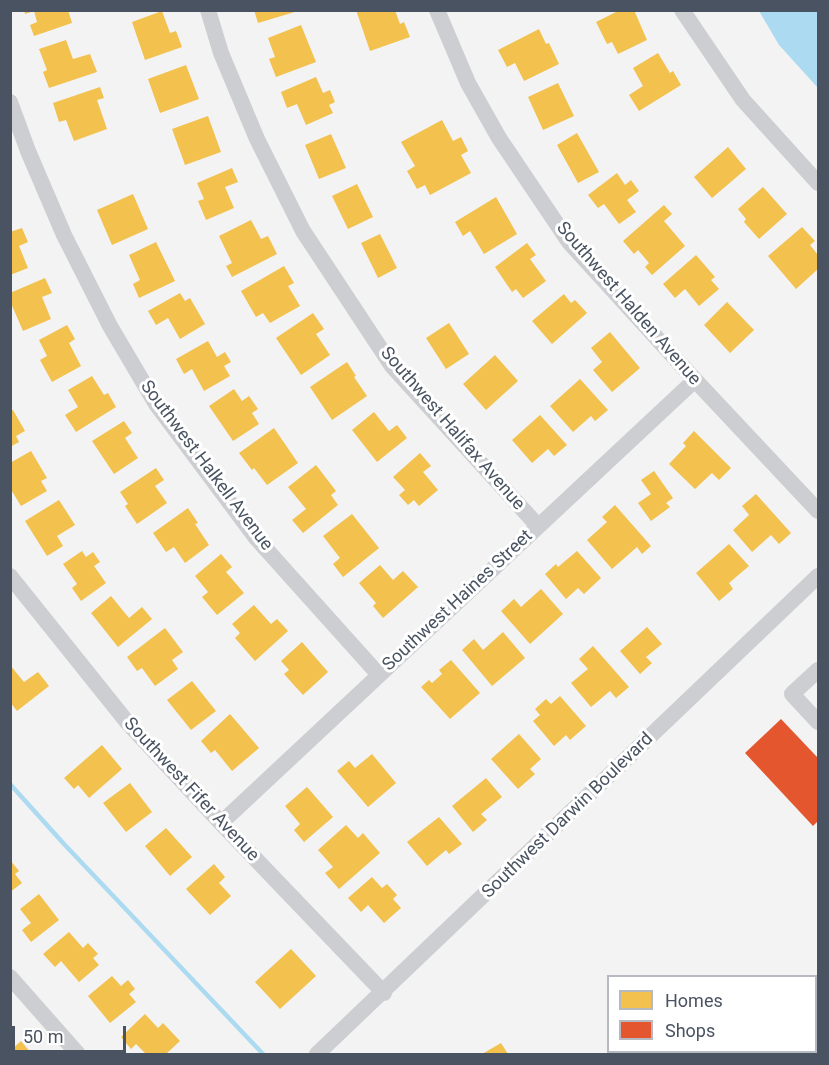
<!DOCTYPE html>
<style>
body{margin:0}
#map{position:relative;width:829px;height:1065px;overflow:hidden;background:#f3f3f3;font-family:Roboto,sans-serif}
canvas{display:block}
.frame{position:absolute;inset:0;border:12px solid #495361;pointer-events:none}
.legend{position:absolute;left:607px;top:975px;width:210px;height:78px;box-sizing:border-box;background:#fff;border:2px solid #b6bac0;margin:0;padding:8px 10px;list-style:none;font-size:18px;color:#495361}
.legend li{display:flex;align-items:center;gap:12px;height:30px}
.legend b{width:30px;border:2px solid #b6bac0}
.scale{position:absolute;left:12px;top:1026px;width:114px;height:27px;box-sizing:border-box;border:3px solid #495361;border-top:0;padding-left:8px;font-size:18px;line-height:21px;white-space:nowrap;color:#495361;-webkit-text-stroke:4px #fff;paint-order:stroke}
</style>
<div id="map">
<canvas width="829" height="1065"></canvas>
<div class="frame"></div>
<ul class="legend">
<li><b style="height:16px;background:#f2c14e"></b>Homes</li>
<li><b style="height:16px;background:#e4572e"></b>Shops</li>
</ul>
<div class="scale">50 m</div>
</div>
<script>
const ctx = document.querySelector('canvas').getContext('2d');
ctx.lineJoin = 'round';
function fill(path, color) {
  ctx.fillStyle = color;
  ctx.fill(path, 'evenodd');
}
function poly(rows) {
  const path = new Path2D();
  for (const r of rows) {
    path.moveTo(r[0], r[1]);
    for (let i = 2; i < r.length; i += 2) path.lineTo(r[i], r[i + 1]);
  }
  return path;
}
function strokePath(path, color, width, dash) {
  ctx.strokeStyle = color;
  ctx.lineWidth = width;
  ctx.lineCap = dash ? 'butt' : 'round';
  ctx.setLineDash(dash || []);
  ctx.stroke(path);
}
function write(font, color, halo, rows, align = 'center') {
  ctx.font = font + ' Roboto,sans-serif';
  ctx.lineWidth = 6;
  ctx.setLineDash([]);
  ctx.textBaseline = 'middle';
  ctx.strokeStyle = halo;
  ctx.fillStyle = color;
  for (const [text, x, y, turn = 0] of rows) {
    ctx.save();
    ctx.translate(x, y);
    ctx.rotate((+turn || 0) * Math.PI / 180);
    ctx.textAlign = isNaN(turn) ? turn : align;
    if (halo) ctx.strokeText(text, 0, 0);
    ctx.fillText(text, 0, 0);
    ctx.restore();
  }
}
fill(poly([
 [759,11,818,11,818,88,779,45]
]), '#acdaf0');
fill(poly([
 [24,10,68,10,72,23,34,36,30,25,37,22,34,11,25,14],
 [254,10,298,10,298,11,258,23],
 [356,10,395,10,400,24,404,22,410,37,370,51],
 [620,10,634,10,647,40,618,54,612,42,607,44,596,22],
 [162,11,170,33,176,31,182,47,145,60,132,22],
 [301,25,316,62,276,77,269,59,275,57,268,38],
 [539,29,546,44,549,43,559,64,524,81,515,63,507,67,498,50],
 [66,40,73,59,90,54,97,72,49,88,43,72,47,70,39,49],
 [658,53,670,73,673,71,681,85,639,111,629,95,643,86,633,68],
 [186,65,199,99,160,113,148,79],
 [316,77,323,93,330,90,335,102,329,105,333,113,306,125,297,104,287,108,281,92],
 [558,83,574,116,543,130,528,97],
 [100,87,104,98,97,100,107,129,74,141,66,120,59,122,53,103],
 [208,116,221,152,185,165,172,129],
 [442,120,453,141,461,137,468,151,461,155,471,173,430,195,425,185,417,189,407,171,415,166,401,142],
 [577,133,599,172,578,183,557,145],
 [331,134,346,168,319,179,305,145],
 [728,147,746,169,712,198,694,177],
 [232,168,238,182,225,187,234,208,206,220,198,201,204,199,197,183],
 [617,173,625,185,631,180,639,191,627,200,636,212,619,224,604,204,598,208,588,195],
 [357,184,373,217,348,229,332,196],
 [763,187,787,214,759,239,744,222,746,219,738,209],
 [133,194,148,229,112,245,97,210],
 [496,197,517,234,484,254,470,231,463,236,455,222],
 [664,205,672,214,664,221,685,246,652,275,645,267,649,263,638,250,634,254,623,241],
 [251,220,261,239,268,236,277,254,232,277,226,266,232,263,219,236],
 [802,227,815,241,810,245,818,255,818,269,796,289,768,256],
 [22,228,28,242,19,246,28,268,10,275,10,232],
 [380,234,397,268,378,278,361,243],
 [156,242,175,281,139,298,133,284,140,280,129,255],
 [527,243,536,255,530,259,546,281,523,298,516,289,512,292,495,267],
 [696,255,715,277,711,280,719,289,699,306,685,289,675,298,663,284],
 [284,266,294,283,288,286,300,306,270,323,263,313,256,317,241,291],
 [45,278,52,293,42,297,51,319,23,331,10,301,10,293],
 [180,293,185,301,190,298,205,324,180,339,168,318,156,325,148,311],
 [564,294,571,303,575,300,587,313,552,344,532,321],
 [727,302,754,330,730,353,704,325],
 [313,313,324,329,316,334,330,355,301,375,276,338],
 [449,323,469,354,446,369,426,338],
 [67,325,75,339,69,343,81,366,52,382,40,360,47,356,39,340],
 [610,332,640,368,612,392,593,370,602,362,591,348],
 [208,341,217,357,225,352,231,362,224,366,230,376,204,391,192,369,184,374,176,359],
 [495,355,518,381,486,410,463,384],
 [347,362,356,376,354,377,367,396,332,420,310,387],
 [92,376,104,395,108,393,116,407,76,432,65,415,78,407,68,390],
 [580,379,608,410,595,421,591,416,573,432,550,406],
 [234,389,242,401,249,396,258,409,252,413,259,424,233,441,209,406],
 [13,410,25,431,16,436,19,442,10,447,10,411],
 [374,412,389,431,397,425,407,438,377,462,352,430],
 [540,415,567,445,554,456,548,449,532,463,512,440],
 [124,421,132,433,125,438,138,458,114,474,92,441],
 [274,428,298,463,267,485,254,468,252,470,239,453],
 [694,431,731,468,719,480,712,473,695,489,669,464,686,446,683,443],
 [31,451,47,478,41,481,47,491,21,506,10,488,10,463],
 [420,453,431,466,423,472,438,490,419,506,414,500,408,505,399,495,405,490,393,477],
 [316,465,336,491,331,495,338,505,303,533,292,520,306,509,288,487],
 [156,468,164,480,155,486,167,503,137,524,125,506,128,504,120,492],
 [654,471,673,498,666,503,670,507,651,521,638,503,651,494,641,480],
 [756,494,791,533,779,544,771,535,752,552,733,530,749,515,742,506],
 [59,500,75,525,57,536,63,546,47,556,25,521],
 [615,505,651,546,642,554,637,547,612,569,587,540,607,522,602,517],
 [188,508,198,523,195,524,209,545,185,563,174,547,166,552,153,533],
 [352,514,379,548,343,577,333,564,340,558,323,536],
 [729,544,749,566,729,583,733,589,719,601,696,573],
 [82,551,86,557,93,552,100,562,94,566,106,583,81,601,72,588,77,584,63,564],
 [577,551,601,578,584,594,578,588,566,599,545,574,556,564,558,567],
 [221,554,232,567,226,572,244,593,217,615,202,597,208,592,195,576],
 [380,565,393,580,403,571,418,587,383,618,373,606,376,603,359,583],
 [541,589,563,614,530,644,501,611,514,599,521,607],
 [111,596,129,618,142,607,152,619,118,647,91,613],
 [254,605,271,624,277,619,288,631,255,661,235,638,240,633,232,624],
 [647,627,662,644,646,657,652,663,640,674,620,651],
 [165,628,183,652,172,660,178,669,155,686,142,668,137,671,127,657],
 [503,632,525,658,492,686,462,650,474,639,483,650],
 [302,642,328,672,303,695,284,674,289,670,281,661],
 [593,646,629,687,616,698,610,691,591,707,571,683,588,669,579,659],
 [451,660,480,693,450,719,421,687,429,680,432,683,442,674,439,670],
 [10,665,24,682,38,672,49,686,17,711,10,702],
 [192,681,216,711,191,730,167,700],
 [560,696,586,726,570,740,566,735,554,746,533,721,540,715,535,709,546,699,551,704],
 [230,714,259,748,232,771,215,750,211,753,201,741],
 [519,734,541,759,530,769,535,774,518,789,491,759],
 [102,745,122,769,89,798,78,785,74,789,64,778],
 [372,754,396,783,368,807,337,771,349,761,355,768],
 [486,778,502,797,481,814,487,820,473,832,452,806],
 [130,783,152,812,126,832,103,803],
 [307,787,333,817,304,842,294,830,300,824,285,806],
 [439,817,462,844,449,854,446,850,427,866,407,842],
 [346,825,358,838,363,833,380,853,339,889,325,873,333,867,318,850],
 [166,828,192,857,170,876,145,846],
 [10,860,19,871,15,874,22,883,10,892],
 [214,864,225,877,219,883,231,896,210,915,186,889],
 [372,877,382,888,387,884,397,895,393,899,401,908,384,923,368,905,361,912,348,898],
 [39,894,59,920,31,942,22,930,31,923,20,909],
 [69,932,83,948,88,943,98,954,93,958,99,965,79,982,61,961,55,967,43,954],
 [291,949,316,976,280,1009,255,982],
 [112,976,121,986,128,980,135,989,129,994,136,1002,110,1023,88,996],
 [145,1014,158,1028,163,1023,180,1041,166,1054,146,1054,136,1044,131,1049,121,1037],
 [21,1041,31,1053,29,1054,10,1054,10,1051],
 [501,1043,508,1054,482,1054]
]), '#f2c14e');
fill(poly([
 [781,719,818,758,818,821,813,826,745,753]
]), '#e4572e');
strokePath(poly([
 [10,784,64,844,263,1054]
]), '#acdaf0', 4.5);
strokePath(poly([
 [208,10,221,53,257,139,303,231,392,366,538,526],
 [437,10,468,83,499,138,569,242,695,380,818,511],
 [682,10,743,100,818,183],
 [10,102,28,151,64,235,110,326,156,404,256,538,379,675],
 [10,576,127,722,221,823,384,993],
 [818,670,792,694,818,722],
 [221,823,695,380],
 [10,977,78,1054],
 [317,1054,818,576]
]), '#cdced2', 16);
write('18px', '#495361', '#fff', [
 ["Southwest Halden Avenue",628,304,49],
 ["Southwest Halifax Avenue",452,429,49],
 ["Southwest Halkell Avenue",206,466,53],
 ["Southwest Haines Street",458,601,-43],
 ["Southwest Fifer Avenue",191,790,47],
 ["Southwest Darwin Boulevard",568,816,-44]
]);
</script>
